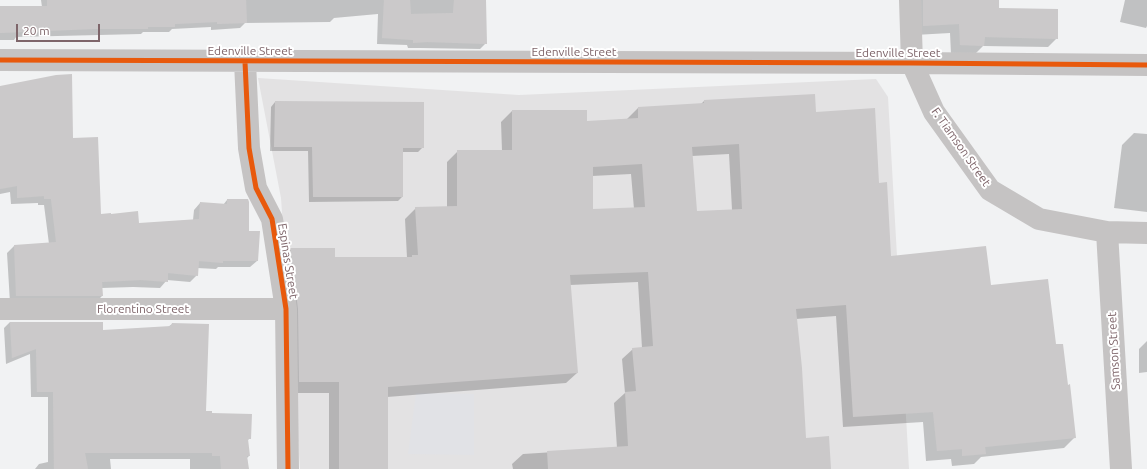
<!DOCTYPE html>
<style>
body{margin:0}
#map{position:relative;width:1147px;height:469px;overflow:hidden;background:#f1f2f3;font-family:Ubuntu,sans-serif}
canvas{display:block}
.scale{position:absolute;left:16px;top:24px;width:84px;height:18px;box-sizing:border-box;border:2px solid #7e656a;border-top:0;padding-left:5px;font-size:12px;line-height:14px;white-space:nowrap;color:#7e656a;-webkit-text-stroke:3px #fff;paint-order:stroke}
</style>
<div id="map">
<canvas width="1147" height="469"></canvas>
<div class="scale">20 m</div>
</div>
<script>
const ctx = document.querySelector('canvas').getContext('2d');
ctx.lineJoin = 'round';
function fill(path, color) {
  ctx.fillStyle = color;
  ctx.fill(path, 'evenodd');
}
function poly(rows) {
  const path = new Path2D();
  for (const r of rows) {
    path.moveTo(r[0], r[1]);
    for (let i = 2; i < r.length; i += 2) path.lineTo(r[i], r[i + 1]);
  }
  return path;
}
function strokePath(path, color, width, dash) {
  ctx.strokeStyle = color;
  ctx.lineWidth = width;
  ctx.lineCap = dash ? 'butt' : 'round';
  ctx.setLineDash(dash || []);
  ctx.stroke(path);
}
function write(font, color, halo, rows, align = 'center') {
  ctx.font = font + ' Ubuntu,sans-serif';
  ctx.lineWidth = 4;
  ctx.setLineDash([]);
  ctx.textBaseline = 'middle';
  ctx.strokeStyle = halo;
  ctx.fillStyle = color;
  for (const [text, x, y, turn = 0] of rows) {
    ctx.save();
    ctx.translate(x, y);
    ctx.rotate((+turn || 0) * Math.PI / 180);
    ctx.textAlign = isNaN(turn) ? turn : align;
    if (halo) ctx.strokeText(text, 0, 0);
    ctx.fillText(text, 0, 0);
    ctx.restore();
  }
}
fill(poly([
 [258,78,519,95,876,79,888,97,909,469,300,469,281,198]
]), '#e3e2e3');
fill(poly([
 [416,393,474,394,474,455,408,454]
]), '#e1e2e6');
fill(poly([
 [41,0,485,0,486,43,480,49,420,48,408,48,407,45,377,44,378,14,334,18,330,22,245,23,240,28,211,30,211,27,172,29,169,32,143,32,141,34,16,37,14,40,0,40,0,7,42,7],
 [910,0,998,0,998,9,1057,38,1048,47,983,46,974,55,951,54,950,33,915,35],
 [1125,0,1147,0,1147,26,1146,28,1120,22],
 [0,87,72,140,100,215,111,215,138,224,193,220,194,210,200,203,223,205,227,200,248,232,257,261,250,267,218,267,216,269,197,268,197,275,190,282,167,280,160,288,133,287,102,288,102,296,95,303,10,303,7,253,14,246,49,244,44,205,38,205,38,203,11,204,10,192,0,194],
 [704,101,815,113,879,184,890,257,990,286,1055,346,1075,437,1064,448,981,457,974,464,952,466,951,459,926,461,923,422,843,427,836,316,796,319,805,439,830,469,513,469,512,464,523,454,617,448,614,403,625,393,622,359,633,349,642,348,638,282,570,285,577,373,566,383,387,397,387,469,329,469,329,393,289,393,279,259,290,249,334,258,407,258,405,219,416,208,447,207,447,162,458,151,502,151,501,122,512,111,586,123,627,119,638,108,701,104],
 [729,154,732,210,696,212,692,156],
 [631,174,634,209,592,210,592,176],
 [275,102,423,147,418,152,402,152,402,197,398,201,309,202,308,151,270,151,271,107],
 [1134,133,1147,134,1147,212,1114,208,1122,145],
 [10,322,102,322,102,331,168,327,172,324,205,412,211,414,250,438,247,441,249,456,247,458,248,469,190,469,190,459,110,459,111,469,35,469,39,464,48,462,48,397,31,397,30,354,6,364,4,328],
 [1147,341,1147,372,1139,373,1139,349]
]), '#0003');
fill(poly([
 [47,0,246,0,247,23,217,24,217,22,175,24,175,27,148,27,148,29,93,29,0,33,0,6,47,6],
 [384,0,410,0,411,14,453,13,454,0,486,0,487,44,427,42,413,43,413,40,382,38],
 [923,0,999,0,999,8,1058,9,1058,39,985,37,984,46,960,45,959,24,923,26],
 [72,74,73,138,98,137,101,214,111,213,111,214,138,211,139,223,199,219,200,202,227,204,227,199,248,199,249,202,249,231,260,231,258,261,223,261,223,263,199,261,198,276,168,273,168,282,141,280,102,282,103,296,16,296,14,245,56,242,51,199,44,199,44,196,17,198,17,186,0,189,0,86,56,75],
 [815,94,816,112,875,108,879,183,887,182,891,256,986,246,991,285,1048,279,1056,344,1063,344,1068,385,1070,384,1076,438,985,447,986,454,962,456,962,449,937,451,933,412,853,417,846,305,796,309,802,368,806,438,829,436,831,469,548,469,547,451,628,446,625,392,636,391,632,348,653,346,648,272,570,275,578,373,388,387,388,469,339,469,339,382,299,382,298,309,290,248,335,248,335,257,412,257,412,255,418,255,415,207,457,206,457,150,512,150,512,110,587,110,587,121,638,118,638,107,704,103,704,100],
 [739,144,742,209,697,211,692,147],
 [642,164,645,207,593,209,593,167],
 [275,101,424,102,424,148,403,148,403,197,313,197,312,147,274,147],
 [10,322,103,322,103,330,171,326,172,323,209,324,206,411,212,411,212,413,252,414,251,439,248,439,250,456,247,456,249,469,221,469,220,456,212,456,212,453,85,453,88,469,54,469,53,392,37,392,36,349,12,358]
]), '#cbc9ca');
strokePath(poly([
 [910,0,912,63,934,112,990,190,1039,219,1107,232,1147,233],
 [0,60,912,63,1147,65],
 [245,62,249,148,256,188,272,219,286,309,288,469],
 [1107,232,1121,469],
 [0,309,286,309]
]), '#c5c3c3', 22);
strokePath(poly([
 [0,60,912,63,1147,65],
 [245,62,249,148,256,188,272,219,286,309,288,469]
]), '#e8590c', 5);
write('12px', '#7e656a', '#fff', [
 ["Edenville Street",250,51],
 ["Edenville Street",574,52],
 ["Edenville Street",898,53],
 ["F. Tiamson Street",961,147,55],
 ["Espinas Street",288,261,81],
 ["Florentino Street",143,309],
 ["Samson Street",1114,351,-93]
]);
</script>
